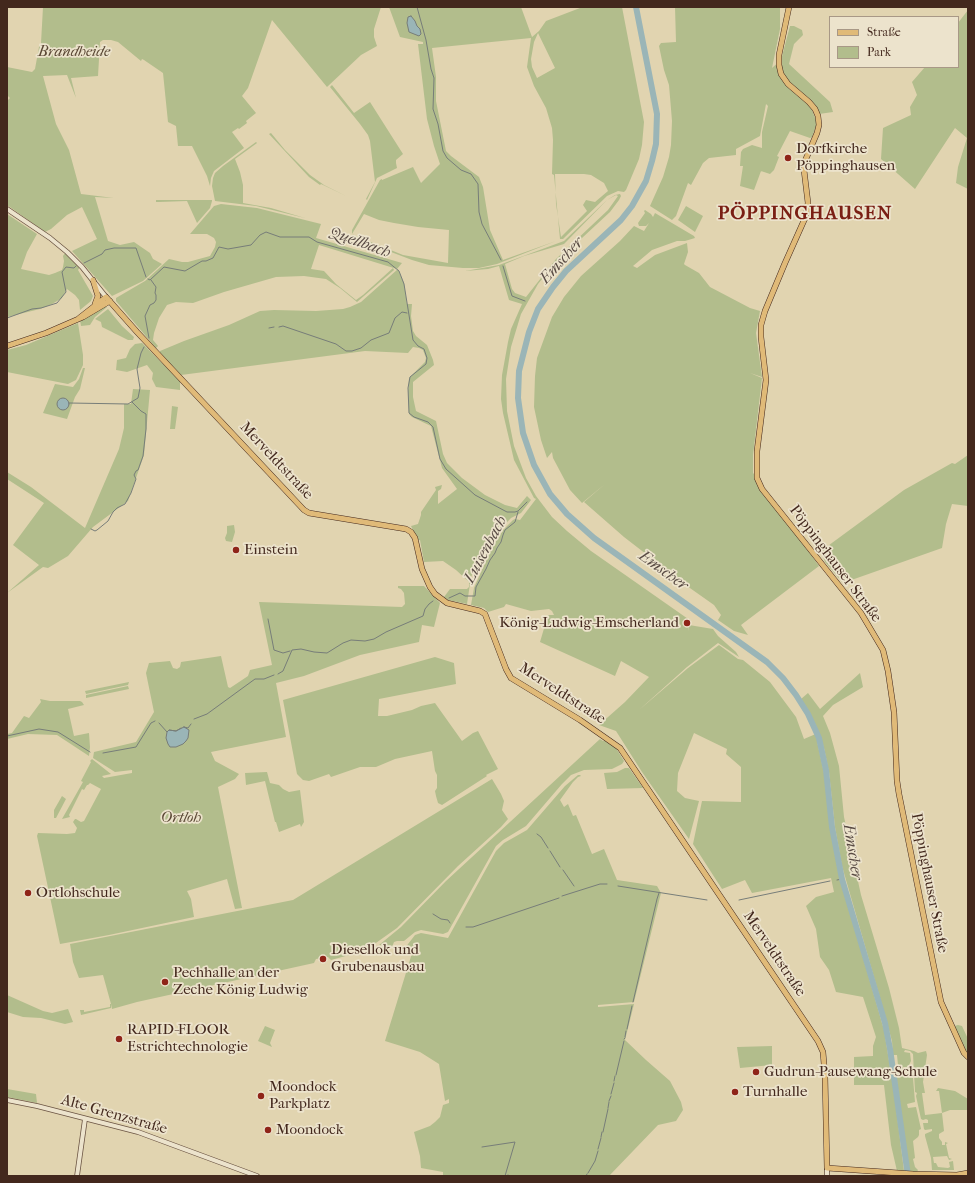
<!DOCTYPE html>
<meta charset="utf-8">
<style>
body{margin:0}
#map{position:relative;width:975px;height:1183px;overflow:hidden;background:#e1d4b0;font-family:"IM FELL French Canon",serif}
canvas{display:block}
.frame{position:absolute;inset:0;border:8px solid #43281d;pointer-events:none}
.legend{position:absolute;left:829px;top:16px;width:130px;height:52px;box-sizing:border-box;background:#ece3cc;border:1px solid #a89886;margin:0;padding:5px 7px;list-style:none;font-size:12px;color:#43281d}
.legend li{display:flex;align-items:center;gap:8px;height:20px}
.legend b{width:20px;border:1px solid #a89886}
</style>
<div id="map">
<canvas width="975" height="1183"></canvas>
<div class="frame"></div>
<ul class="legend">
<li><b style="height:5px;background:#e0ba78"></b>Straße</li>
<li><b style="height:11px;background:#b2bd8c"></b>Park</li>
</ul>
</div>
<script>
const ctx = document.querySelector('canvas').getContext('2d');
ctx.lineJoin = 'round';
function fill(path, color) {
  ctx.fillStyle = color;
  ctx.fill(path, 'evenodd');
}
function poly(rows) {
  const path = new Path2D();
  for (const r of rows) {
    if (r.length === 3) {
      path.moveTo(r[0] + r[2], r[1]);
      path.arc(r[0], r[1], r[2], 0, 2 * Math.PI);
      continue;
    }
    path.moveTo(r[0], r[1]);
    for (let i = 2; i < r.length; i += 2) path.lineTo(r[i], r[i + 1]);
  }
  return path;
}
function strokePath(path, color, width, dash) {
  ctx.strokeStyle = color;
  ctx.lineWidth = width;
  ctx.lineCap = dash ? 'butt' : 'round';
  ctx.setLineDash(dash || []);
  ctx.stroke(path);
}
function write(font, color, halo, rows, align = 'center') {
  ctx.font = font + ' "IM FELL French Canon",serif';
  ctx.lineWidth = 3.5;
  ctx.setLineDash([]);
  ctx.textBaseline = 'middle';
  ctx.strokeStyle = halo;
  ctx.fillStyle = color;
  for (const [text, x, y, turn = 0] of rows) {
    ctx.save();
    ctx.translate(x, y);
    ctx.rotate((+turn || 0) * Math.PI / 180);
    ctx.textAlign = isNaN(turn) ? turn : align;
    if (halo) ctx.strokeText(text, 0, 0);
    ctx.fillText(text, 0, 0);
    ctx.restore();
  }
}
fill(poly([
 [43,7,381,7,374,29,374,37,377,46,361,55,327,87,272,20,248,88,242,96,256,113,246,121,247,123,239,129,238,128,232,132,244,148,214,171,211,178,210,186,207,176,192,146,178,146,176,126,168,122,163,73,144,60,142,59,141,61,118,42,111,40,103,40,100,42,98,76,71,78,76,98,67,75,43,76,56,124,69,150,81,194,114,198,95,197,108,241,120,245,134,242,150,253,153,259,162,264,143,281,112,296,72,251,97,239,82,207,67,215,51,229,45,232,7,205,7,101,10,98,7,95,7,67,32,72,35,69,39,47,41,43],
 [389,7,521,7,532,37,539,31,546,21,580,8,580,7,622,7,644,122,642,145,639,159,626,190,624,192,618,191,607,196,563,239,560,239,554,175,552,174,553,140,552,128,546,108,534,86,527,67,531,38,432,48,436,77,436,101,446,151,451,156,479,177,483,187,490,230,503,260,556,241,497,264,479,268,463,268,429,265,412,260,365,242,352,234,352,230,380,180,382,179,382,180,413,167,421,183,440,164,434,146,427,119,418,44,423,44,423,42,400,37],
 [538,33,555,68,537,78,532,67,531,59,534,42],
 [555,174,584,174,591,175,604,183,608,191,595,202,586,200,583,205,587,211,561,237,556,204],
 [364,214,379,220,394,223,418,227,449,230,448,263,403,255,356,236,352,234],
 [675,7,780,7,780,29,772,68,781,60,790,26,794,26,802,30,803,35,794,44,789,64,830,102,833,112,819,114,812,110,816,120,816,126,812,137,810,138,790,131,777,156,779,157,774,170,770,174,755,169,761,171,754,190,740,186,743,166,740,166,741,152,743,149,752,145,762,148,762,132,768,106,766,104,760,136,736,149,736,155,709,158,703,163,691,185,688,183,676,216,672,220,650,206,663,177,669,157,671,145,672,121,669,85,664,70,659,46,661,43,676,42],
 [968,10,968,189,956,183,958,167,967,138,955,128,915,189,881,159,883,128,911,115,910,107,917,95,912,82,925,67,958,67,958,23],
 [332,85,354,113,370,102,403,154,396,160,396,163,397,168,377,178,367,200,366,199,375,182,370,141,368,135,360,124,330,87],
 [271,133,285,150,310,175,324,185,346,196,321,184,320,185,309,177,269,134],
 [256,142,257,143,235,159,240,172,243,185,243,203,271,208,305,218,256,206,215,201,212,186,213,178,215,173,223,166],
 [620,194,621,196,619,200,610,212,554,264,538,284,521,314,511,347,506,379,507,411,514,446,526,478,536,496,552,517,567,531,591,551,691,621,688,622,689,631,689,625,713,629,718,636,736,652,739,657,718,643,687,667,639,710,688,668,719,645,738,659,743,660,770,682,796,717,804,739,818,733,817,741,824,773,835,855,841,881,884,1030,894,1092,904,1171,897,1171,891,1145,884,1085,854,1085,854,1057,873,1056,873,1046,876,1037,863,997,836,992,829,970,820,957,816,929,806,906,816,897,834,892,831,878,752,893,745,880,722,889,693,844,702,801,741,802,741,767,726,754,727,749,694,733,678,773,677,791,685,798,699,801,689,839,642,772,616,731,599,725,625,702,649,677,621,661,615,676,540,642,548,615,554,615,552,611,549,609,531,611,506,604,504,607,488,612,484,608,471,605,474,588,493,545,504,529,513,520,515,519,520,520,536,499,534,498,514,460,503,413,501,399,502,375,508,342,511,329,522,304,509,300,499,266,488,269,465,271,499,265,564,241,607,200,615,195],
 [616,195,618,196,608,210,556,259,526,297,515,293,512,289,505,264,524,256,564,244,607,200],
 [156,200,212,200,212,201,210,208,197,223,187,201,159,202,156,202],
 [221,204,257,208,321,224,316,238,402,263,397,269,319,245,311,269,324,271,336,284,356,300,363,295,393,268,394,270,357,302,340,288,326,279,304,276,276,277,224,292,193,303,176,302,167,305,159,318,154,333,153,340,158,346,156,348,116,301,116,298,145,281,169,259,182,262,188,262,210,256,215,247,216,242,214,238,207,234,190,234,214,206],
 [686,206,703,216,695,232,678,220],
 [645,210,651,214,653,217,655,213,694,236,695,238,685,241,677,241,652,250,633,266,637,268,655,255,687,243,688,252,684,264,685,265,699,273,710,287,750,308,760,311,756,333,762,377,750,373,762,378,753,455,753,473,755,475,755,477,819,566,741,625,748,635,734,631,718,620,721,615,714,605,653,562,646,554,624,537,584,502,605,484,582,503,570,490,553,458,552,452,547,458,541,440,534,407,535,376,537,358,552,317,564,297,581,276,620,241,634,226,644,231,649,223,646,226,639,226,638,223,645,213,644,211],
 [7,214,37,234,27,252,21,269,49,275,55,273,62,270,63,267,64,261,63,256,65,253,80,267,78,270,93,296,91,301,80,310,79,300,75,295,67,289,62,298,52,304,40,309,7,317],
 [398,269,404,283,407,304,412,304,411,316,413,331,416,336,427,345,433,360,434,365,413,382,413,397,416,411,436,421,443,454,447,463,462,478,485,495,505,505,517,508,527,496,531,500,521,513,511,518,490,540,471,577,467,604,448,600,444,597,450,589,467,589,469,587,469,582,456,570,443,561,424,562,420,540,418,540,411,526,418,524,421,515,421,512,436,490,435,487,442,485,441,489,438,491,438,504,457,489,442,468,431,426,412,417,409,414,408,392,409,378,425,362,426,358,423,350,419,348,413,347,408,353,365,351,181,375,160,353,160,351,184,341,229,325,260,311,274,310,316,311,343,309,350,307,361,302],
 [105,307,107,307,95,317,90,325,81,326,80,320],
 [108,309,122,326,134,337,133,340,128,340,102,327,101,322,95,319],
 [78,323,83,355,83,365,76,380,68,384,7,372,7,350,26,345],
 [142,343,180,381,180,390,156,387,152,379,153,373,147,365,127,372,116,370,117,360,126,358,130,349,135,344],
 [83,368,85,368,80,389,75,397,67,419,43,413,55,384,73,387,79,379],
 [133,389,150,390,144,455,128,501,93,527,68,556,48,568,43,567,7,593,39,565,13,545,44,503,7,479,7,472,31,487,85,528,119,449,124,428,124,404,131,404],
 [172,406,178,407,175,429,170,429],
 [968,455,968,506,952,504,946,524,942,548,843,583,825,562,821,551,904,490,952,463,955,464],
 [234,525,235,532,232,542,226,541,225,538,227,533,227,526],
 [398,586,424,586,440,603,434,627,422,625,419,642,360,655,304,676,276,683,286,737,211,752,215,761,239,774,235,779,218,787,242,908,235,909,227,879,187,891,191,899,194,917,109,935,60,944,37,836,38,833,67,834,75,833,77,828,73,822,75,819,76,819,81,822,84,821,101,789,90,783,88,785,87,785,84,790,82,789,69,815,70,817,62,819,83,782,81,781,91,762,90,761,92,759,111,774,102,776,104,778,132,773,132,770,115,772,93,758,94,752,136,742,154,712,146,673,149,663,170,661,173,668,177,669,180,667,181,662,221,656,228,687,230,688,248,676,250,670,272,665,259,602,402,607,405,604,404,593,401,589,398,588],
 [435,657,454,663,456,684,379,699,378,716,387,716,412,710,421,706,435,703,462,741,473,733,478,731,498,769,486,775,487,776,442,805,438,803,436,796,435,791,437,788,437,775,435,771,432,751,395,759,376,767,360,767,331,777,329,774,309,781,303,780,297,774,283,700],
 [860,673,863,687,833,705,823,716,830,733,839,766,844,817,861,895,889,988,899,1028,902,1048,914,1051,918,1053,926,1051,927,1055,923,1082,925,1093,922,1093,925,1115,942,1113,939,1091,936,1091,938,1088,955,1091,968,1099,968,1110,950,1110,942,1113,944,1131,939,1134,939,1138,942,1142,942,1145,945,1145,945,1142,948,1143,946,1144,949,1158,952,1159,949,1160,947,1156,933,1157,934,1163,936,1163,938,1167,948,1168,950,1167,949,1162,953,1161,954,1170,932,1170,931,1158,925,1136,925,1134,932,1131,932,1129,925,1130,924,1129,923,1123,928,1123,928,1120,926,1119,923,1120,921,1119,916,1096,917,1093,915,1092,913,1054,910,1051,905,1050,904,1052,910,1053,911,1061,908,1067,903,1067,904,1076,913,1078,915,1102,907,1104,908,1108,916,1107,921,1129,919,1130,919,1135,918,1137,913,1141,915,1158,913,1159,915,1167,918,1170,917,1172,909,1172,895,1066,898,1065,897,1055,893,1055,892,1041,880,998,842,866,835,827,829,772,824,748,820,736,810,713,801,699,808,693,820,709],
 [129,682,128,685,86,694,85,691],
 [128,686,129,689,86,698,86,695],
 [40,699,50,701,80,701,82,702,84,705,68,709,74,736,89,733,90,747,89,756,57,735,28,734,7,739,7,734,12,733,24,716,29,718,41,702],
 [600,739,603,741,605,740,616,748,624,761,622,764,612,769,584,770,571,775,562,784,526,826,503,840,496,846,448,932,443,934,421,930,415,932,404,941,397,941,394,942,392,947,379,945,401,927,446,881],
 [625,768,629,768,643,788,607,789,604,773,617,772],
 [267,772,270,783,279,785,283,789,289,792,300,790,304,822,301,827,300,824,279,832,276,822,275,822,265,781,246,785,245,773],
 [578,775,580,775,581,776,578,777,573,782,560,800,564,807,568,804,573,816,576,815,592,854,604,849,617,880,657,886,661,893,634,1002,598,1005,598,1007,634,1004,625,1040,646,1060,670,1081,681,1102,683,1110,676,1121,658,1125,609,1176,443,1176,443,1172,421,1168,420,1156,414,1132,430,1126,435,1122,440,1117,443,1105,449,1103,449,1099,445,1101,439,1064,420,1052,385,1041,413,950,405,948,415,935,421,933,448,938,496,851,504,843,527,830,565,786],
 [492,779,501,794,504,801,502,810,508,819,501,827,458,866,397,928,373,945,353,954,331,960,328,957,316,959,314,963,137,1002,112,1009,111,1004,111,1008,81,1015,80,1010,84,1010,84,1012,110,1007,110,1004,111,1004,103,975,79,978,73,962,70,944,293,900],
 [62,796,66,799,56,818,54,818,54,810],
 [7,995,43,1011,52,1013,68,1009,73,1022,65,1024,41,1018,23,1017,7,1012],
 [958,1025,962,1026,968,1039,968,1055,965,1052,954,1026],
 [265,1026,275,1030,270,1043,272,1047,258,1041],
 [772,1046,772,1065,740,1068,737,1047],
 [7,1089,36,1094,37,1103,7,1097]
]), '#b2bd8c');
const water = poly([
 [411,16,415,21,417,26,420,29,421,34,419,36,409,32,407,23,408,17,411,16],
 [63,404,6],
 [184,727,189,730,188,738,186,741,183,744,176,747,170,747,168,744,166,738,167,732,169,730,176,731,184,727]
]);
fill(water, '#9ab5b7');
strokePath(water, '#777d79', 1);
strokePath(poly([
 [417,7,426,40,431,69,434,78,433,109,438,124,443,151,447,158,461,170,471,174,478,184,479,212,482,224,501,260],
 [84,263,102,254,105,250,114,248,136,248,146,277],
 [503,266,512,296,525,301],
 [148,279,150,280,164,267,185,271,202,261,206,261,213,258,219,247,228,249,251,245,260,235,266,232,280,237,309,237,317,242,388,262,399,271,404,284,413,340,418,346,424,349,427,358,426,364,410,377,408,388,409,413,414,417,428,422,433,427,440,459,446,469,475,495,507,512,515,512,518,511,527,502],
 [7,318,32,309,41,308,57,303,66,292,62,272,66,267,74,268,76,266],
 [279,327,283,326,336,344,346,351,352,351,361,348,371,340,389,333,395,318,402,312,407,313],
 [269,328,274,327],
 [149,338,145,316,150,305,154,303,156,300,156,295,155,293,156,287,151,280],
 [69,403,128,404,138,398,140,388,137,369,141,353,144,347],
 [91,529,95,531,97,530,108,521,113,512,117,508,125,504,131,493,136,479,134,475,136,471,138,470,143,456,146,429,146,414,141,411,132,402],
 [449,598,460,593,465,596,475,596,476,587,486,569,490,560,495,553,497,548,501,542,503,535,505,530,515,522,518,512],
 [268,619,274,650,283,653,290,651],
 [278,674,283,671,292,650,301,649,314,652,327,653,343,643,351,640,365,641,374,639,386,632,423,616,425,609,429,604,433,601],
 [194,719,207,714,255,679,264,679,274,675],
 [159,723,167,732,169,730,176,731,181,728],
 [184,727,188,728,191,724],
 [7,736,39,729,58,732,90,752],
 [103,753,136,747,151,723,155,721],
 [537,834,541,837,548,848],
 [550,851,560,867],
 [563,870,574,886],
 [837,880,842,879],
 [618,886,707,900],
 [562,896,600,884,607,884],
 [739,900,830,881],
 [433,914,441,919,448,920,450,923],
 [466,927,473,927,559,898],
 [633,1002,657,899,659,893],
 [627,1029,632,1006],
 [625,1037,626,1031],
 [624,1039,625,1038],
 [616,1075,624,1041],
 [614,1081,615,1076],
 [611,1094,614,1083],
 [609,1101,611,1096],
 [608,1108,609,1102],
 [603,1132,608,1109],
 [601,1137,602,1132],
 [482,1147,515,1142,505,1176],
 [598,1149,601,1138],
 [588,1173,595,1161,598,1151],
 [508,1175,510,1176],
 [586,1176,587,1174]
]), '#777d79', 1);
strokePath(poly([
 [636,7,657,114,656,144,652,161,646,181,632,206,621,220,566,271,553,287,538,309,529,332,519,371,518,398,523,433,534,465,550,494,567,514,594,538,767,662,783,678,796,695,808,714,819,738,826,770,832,827,842,879,885,1023,890,1049,908,1176]
]), '#9ab5b7', 6);
const minor = poly([
 [7,209,50,238,67,252,82,267,106,297],
 [7,1100,37,1106,138,1132,257,1176],
 [827,1168,827,1176],
 [77,1176,85,1119]
]);
const major = poly([
 [789,7,779,55,779,65,781,74,788,84,809,102,815,109,818,116,819,125,817,133,805,161,804,170,808,203,806,216,785,263,765,311,761,325,761,337,766,380,757,451,757,478,762,489,861,613,883,650,888,671,894,712,897,781,899,794,941,1002,964,1053,968,1057],
 [93,280,98,296,95,304],
 [78,319,106,297,137,332,304,510,309,513,406,529,411,532,415,538,422,569,430,587,435,594,447,603,480,611,485,614,506,669,511,678,580,720,620,748,818,1041,823,1052,825,1076,827,1168,913,1174,957,1175,968,1173],
 [7,346,46,333,83,317,110,301]
]);
strokePath(minor, '#6a5342', 5.5);
strokePath(major, '#43281d', 6);
strokePath(minor, '#ece3cc', 4);
strokePath(major, '#e0ba78', 5);
for (const [x, y, r, color] of [
 [788,158,4,"#8f2418"],
 [236,550,4,"#8f2418"],
 [687,623,4,"#8f2418"],
 [28,893,4,"#8f2418"],
 [323,959,4,"#8f2418"],
 [165,982,4,"#8f2418"],
 [119,1039,4,"#8f2418"],
 [756,1072,4,"#8f2418"],
 [735,1092,4,"#8f2418"],
 [261,1096,4,"#8f2418"],
 [268,1130,4,"#8f2418"]
]) {
  const dot = new Path2D();
  dot.arc(x, y, r, 0, 2 * Math.PI);
  ctx.fillStyle = color;
  ctx.fill(dot);
  strokePath(dot, '#ece3cc', 1.5);
}
write('italic 15px', '#594633', '#ece3cc', [
 ["Brandheide",74,52],
 ["Ortloh",181,818]
]);
write('15px', '#43281d', '#ece3cc', [
 ["Dorfkirche",796,149],
 ["Pöppinghausen",796,166],
 ["Einstein",244,550],
 ["König-Ludwig-Emscherland",679,623,"right"],
 ["Ortlohschule",36,893],
 ["Diesellok und",331,950],
 ["Grubenausbau",331,967],
 ["Pechhalle an der",173,973],
 ["Zeche König Ludwig",173,990],
 ["RAPID-FLOOR",127,1030],
 ["Estrichtechnologie",127,1047],
 ["Gudrun-Pausewang-Schule",764,1072],
 ["Moondock",269,1087],
 ["Parkplatz",269,1104],
 ["Turnhalle",743,1092],
 ["Moondock",276,1130]
], 'left');
write('15px', '#43281d', '#ece3cc', [
 ["Merveldtstraße",276,461,47],
 ["Pöppinghauser Straße",835,564,53],
 ["Merveldtstraße",562,694,33],
 ["Pöppinghauser Straße",929,883,79],
 ["Merveldtstraße",774,954,56],
 ["Alte Grenzstraße",114,1115,16]
]);
write('italic 16px', '#594b44', '#ece3cc', [
 ["Quellbach",360,243,20],
 ["Emscher",562,261,-48],
 ["Luisenbach",486,550,-62],
 ["Emscher",663,571,36],
 ["Emscher",852,852,81]
]);
ctx.letterSpacing = '1px';
write('bold 19px', '#7a1f14', '#ece3cc', [
 ["PÖPPINGHAUSEN",805,214]
]);
ctx.letterSpacing = '0px';
</script>
